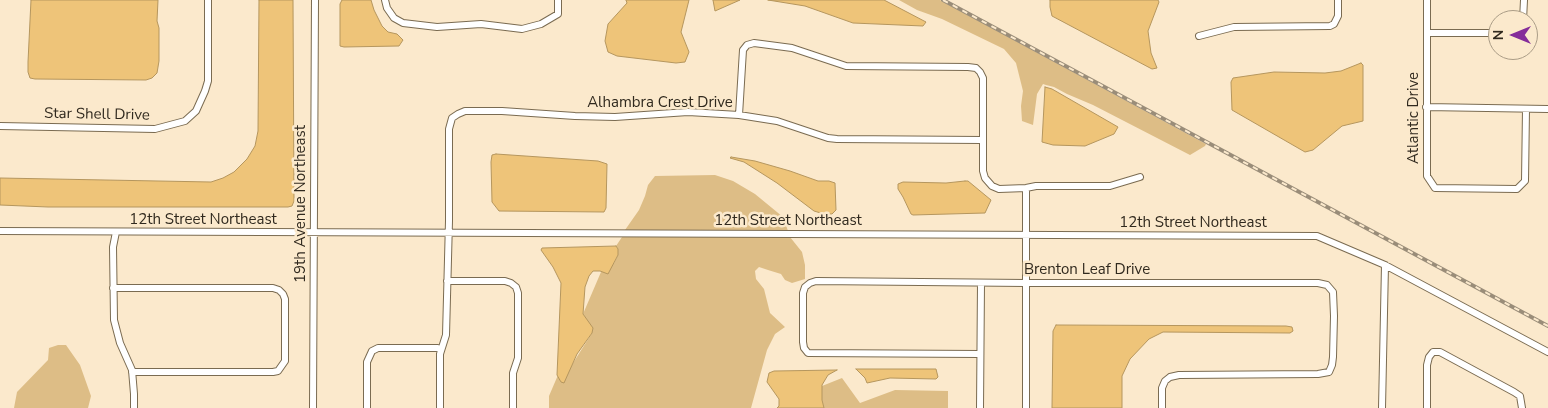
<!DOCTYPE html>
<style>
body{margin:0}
#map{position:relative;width:1548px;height:408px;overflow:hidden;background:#fbe9cc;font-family:"Nunito Sans",sans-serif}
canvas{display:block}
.north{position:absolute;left:1488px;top:10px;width:50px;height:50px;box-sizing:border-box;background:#fbe9cc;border:1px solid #aa9c86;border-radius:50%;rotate:270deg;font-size:14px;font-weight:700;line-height:20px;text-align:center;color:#30291e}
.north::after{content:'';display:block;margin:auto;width:18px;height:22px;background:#852d9a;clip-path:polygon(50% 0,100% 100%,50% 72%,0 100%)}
</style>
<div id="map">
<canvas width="1548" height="408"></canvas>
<div class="north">N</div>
</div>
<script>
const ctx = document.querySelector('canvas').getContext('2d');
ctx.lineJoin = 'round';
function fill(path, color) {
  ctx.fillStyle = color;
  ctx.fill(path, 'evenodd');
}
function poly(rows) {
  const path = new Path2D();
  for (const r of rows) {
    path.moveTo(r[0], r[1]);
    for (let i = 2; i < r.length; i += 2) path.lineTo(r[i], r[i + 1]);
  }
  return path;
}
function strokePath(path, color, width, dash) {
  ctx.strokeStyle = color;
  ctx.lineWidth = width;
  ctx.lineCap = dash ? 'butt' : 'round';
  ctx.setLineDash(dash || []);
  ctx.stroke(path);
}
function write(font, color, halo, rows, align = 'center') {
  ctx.font = font + ' "Nunito Sans",sans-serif';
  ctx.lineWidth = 5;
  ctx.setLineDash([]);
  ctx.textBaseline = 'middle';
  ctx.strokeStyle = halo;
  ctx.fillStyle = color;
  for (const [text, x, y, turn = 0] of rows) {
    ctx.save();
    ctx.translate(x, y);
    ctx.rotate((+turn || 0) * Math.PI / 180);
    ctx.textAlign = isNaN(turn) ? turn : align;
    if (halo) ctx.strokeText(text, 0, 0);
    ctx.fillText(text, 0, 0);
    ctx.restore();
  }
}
fill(poly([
 [899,0,940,0,1206,144,1205,146,1190,155,1093,105,1067,94,1054,87,1046,85,1043,84,1037,94,1033,125,1022,121,1021,106,1023,91,1016,63,1004,49,942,19,917,10],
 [715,175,733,181,755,194,783,217,788,231,625,230,639,210,645,196,648,185,655,176],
 [622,237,790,237,802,252,805,265,805,279,792,283,785,280,781,274,768,270,759,267,755,271,756,279,764,289,770,313,785,327,775,334,767,350,751,408,549,408,549,396,558,375,561,382,592,333,588,322,583,314,601,272,614,263,618,255,618,249,616,246],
 [58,345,66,345,80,365,91,396,88,408,14,408,17,392,48,360,49,348],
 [842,378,860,403,895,390,948,391,948,408,824,408,822,400,822,386]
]), '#ddbd86');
const water = poly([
 [31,0,158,0,157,21,159,28,159,61,157,73,152,78,146,80,35,79,30,78,28,72,28,62,31,0],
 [259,0,293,0,294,201,292,206,288,207,48,207,0,205,0,178,211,182,223,178,234,172,247,159,255,146,258,131,259,0],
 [342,0,371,0,374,10,382,26,388,32,397,34,403,40,399,46,344,47,340,46,340,4,342,0],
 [626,0,689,0,681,32,689,52,685,62,676,63,617,56,608,52,605,41,608,24,627,3,626,0],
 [713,0,740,0,715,11,713,0],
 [768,0,884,0,926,22,923,26,853,23,805,6,768,0],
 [1050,0,1158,0,1159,2,1148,31,1151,53,1157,68,1152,69,1052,16,1050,7,1050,0],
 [1361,63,1363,65,1363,121,1342,126,1313,150,1305,152,1232,110,1231,82,1233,78,1274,72,1325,73,1341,71,1361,63],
 [1045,87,1052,89,1118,127,1114,134,1085,146,1053,145,1042,142,1045,87],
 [496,154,598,161,607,164,606,208,604,212,499,211,492,202,491,162,492,155,496,154],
 [731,157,755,161,790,171,818,181,829,181,835,183,836,210,832,214,824,214,814,211,777,183,744,162,730,158,731,157],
 [965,181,968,181,991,200,985,213,913,215,911,214,903,197,898,189,898,184,903,182,946,183,965,181],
 [616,246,618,249,618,255,608,274,600,271,593,271,589,276,585,287,583,314,593,328,592,333,577,354,564,383,561,382,557,375,561,283,553,267,541,250,542,248,616,246],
 [1056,325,1286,326,1292,327,1293,331,1290,333,1163,332,1149,339,1130,359,1122,376,1122,408,1052,408,1053,331,1056,325],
 [856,369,936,369,938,377,936,379,890,378,867,383,865,378,856,369],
 [837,370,828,375,822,385,822,400,824,408,777,408,779,406,779,399,767,382,769,373,774,371,837,370]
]);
fill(water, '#eec479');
strokePath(water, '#b5965e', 1);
const minor = poly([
 [385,0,387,8,394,18,403,23,437,27,481,24,522,29,541,24,558,14,558,0],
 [1427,0,1427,176,1435,188,1517,189,1525,181,1526,109],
 [1523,20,1524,0],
 [1427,33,1498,33],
 [1199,36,1234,27,1330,26,1334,24,1338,16,1338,0],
 [1426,107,1548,109],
 [739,115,743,50,747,45,754,43,792,48,846,66,968,67,976,68,980,72,983,78,983,171,985,178,992,186,999,189,1026,188,1036,186,1110,186,1140,177],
 [0,126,155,129,185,121,196,111,205,91,208,81,208,0],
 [0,231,1317,236,1385,265,1548,352],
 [116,232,113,247,114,320,120,343,132,370,134,394,134,408],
 [447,281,505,281,511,283,516,287,518,293,518,358,513,373,513,408],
 [113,288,273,288,279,290,283,294,285,299,285,361,278,371,273,372,132,372],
 [980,354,808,353,804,348,803,342,803,293,805,287,810,283,816,281,1026,283,1318,283,1327,285,1333,292,1334,316,1333,357,1332,365,1329,372,1318,374,1179,375,1170,377,1165,381,1162,388,1162,408],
 [313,408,315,0],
 [367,408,367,362,372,351,378,348,437,348,441,349],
 [440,408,440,354,446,335,449,221,449,129,452,118,458,114,465,111,502,111,575,116,615,117,688,112,739,115,777,121,828,138,837,139,982,140],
 [980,408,981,283],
 [1026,408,1026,188],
 [1382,408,1385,265],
 [1427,408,1427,365,1429,357,1433,352,1440,352,1514,392,1520,396,1522,408]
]);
strokePath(minor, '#7a6b51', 8);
strokePath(minor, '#fff', 6);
const rail = poly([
 [943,0,1548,326]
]);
strokePath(rail, '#9a8d79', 4);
strokePath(rail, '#fbe9cc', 2, [5.5]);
write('15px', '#30291e', '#fbe9cc', [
 ["Alhambra Crest Drive",660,103],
 ["Star Shell Drive",97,115,1],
 ["Atlantic Drive",1414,118,-90],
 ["19th Avenue Northeast",301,204,-90],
 ["12th Street Northeast",203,220],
 ["12th Street Northeast",788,221],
 ["12th Street Northeast",1193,223],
 ["Brenton Leaf Drive",1087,270]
]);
</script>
